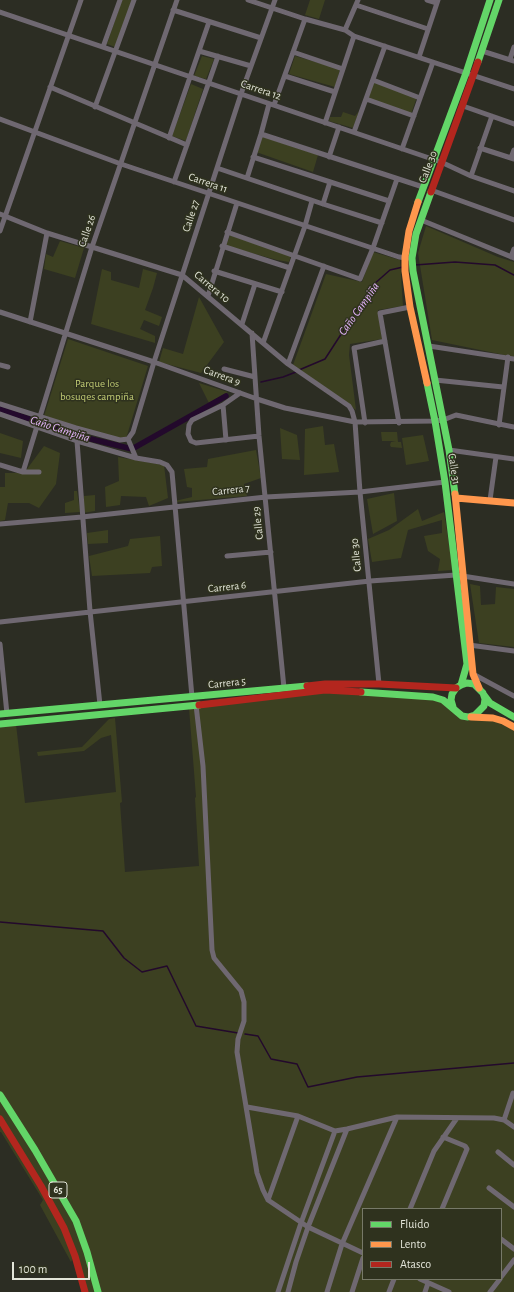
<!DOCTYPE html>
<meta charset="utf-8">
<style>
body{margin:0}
#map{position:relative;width:514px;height:1292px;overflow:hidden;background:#2c2d23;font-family:"Alegreya Sans",sans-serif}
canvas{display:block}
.legend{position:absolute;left:362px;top:1208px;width:140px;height:72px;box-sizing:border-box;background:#2f321e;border:1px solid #777968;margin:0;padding:5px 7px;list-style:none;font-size:12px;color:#e2e4d8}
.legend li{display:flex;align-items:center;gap:8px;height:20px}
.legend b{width:20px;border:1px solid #777968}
.scale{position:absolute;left:12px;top:1262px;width:78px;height:18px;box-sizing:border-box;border:2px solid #e2e4d8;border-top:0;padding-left:5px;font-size:12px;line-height:14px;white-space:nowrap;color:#e2e4d8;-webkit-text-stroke:3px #2f321e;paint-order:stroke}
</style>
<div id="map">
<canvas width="514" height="1292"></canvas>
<ul class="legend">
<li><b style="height:5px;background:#63d668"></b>Fluido</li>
<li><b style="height:5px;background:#ff974d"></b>Lento</li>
<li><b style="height:5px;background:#b3261e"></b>Atasco</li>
</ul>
<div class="scale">100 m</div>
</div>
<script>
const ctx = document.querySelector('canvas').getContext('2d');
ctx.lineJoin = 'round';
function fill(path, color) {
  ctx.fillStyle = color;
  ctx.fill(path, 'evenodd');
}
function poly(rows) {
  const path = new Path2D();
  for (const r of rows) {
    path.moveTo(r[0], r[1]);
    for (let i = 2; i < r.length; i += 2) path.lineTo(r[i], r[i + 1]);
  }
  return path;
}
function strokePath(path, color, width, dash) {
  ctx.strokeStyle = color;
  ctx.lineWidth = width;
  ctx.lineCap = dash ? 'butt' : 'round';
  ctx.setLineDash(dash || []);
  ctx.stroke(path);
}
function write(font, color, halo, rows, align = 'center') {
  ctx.font = font + ' "Alegreya Sans",sans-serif';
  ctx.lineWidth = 3;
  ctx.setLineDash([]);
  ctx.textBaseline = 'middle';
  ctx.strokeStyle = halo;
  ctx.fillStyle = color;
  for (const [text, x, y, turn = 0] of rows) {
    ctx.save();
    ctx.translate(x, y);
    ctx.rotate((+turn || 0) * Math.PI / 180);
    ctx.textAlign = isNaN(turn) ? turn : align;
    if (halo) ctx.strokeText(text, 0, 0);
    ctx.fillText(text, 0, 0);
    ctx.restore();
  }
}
fill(poly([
 [122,0,132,0,115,47,107,44],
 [310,0,325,0,319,19,305,15],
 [202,56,214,59,206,79,194,76],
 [295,56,340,69,335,87,289,74],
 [373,82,417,97,411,114,367,98],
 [191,84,203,89,186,141,172,136],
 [359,111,353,128,329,121,330,117,341,117,343,112,355,116],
 [261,136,318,155,313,172,256,152],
 [426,226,498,257,514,262,514,357,432,340,418,253],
 [230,235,291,256,289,262,277,260,226,246],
 [60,241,84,248,75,278,44,269,46,254,53,257],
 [373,252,400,260,403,306,378,310,382,339,350,344,349,355,356,410,293,365,326,274,362,282],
 [102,269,111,272,111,280,139,288,143,269,157,273,153,288,145,310,162,317,159,326,144,320,140,329,155,336,155,343,91,324],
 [199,297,224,342,201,373,159,362,163,348,183,354],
 [68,339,148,366,125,442,44,416],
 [199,383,228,392,209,403],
 [323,426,325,445,334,444,339,472,304,475,305,429],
 [280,428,297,435,300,460,282,459],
 [381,432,397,432,398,442,401,442,402,448,391,447,390,445,391,442,396,441,382,441],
 [0,433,23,441,21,458,0,453],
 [423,435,429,461,406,465,402,438],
 [44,446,60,453,56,484,39,508,29,503,8,503,5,520,0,521,0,487,5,487,5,473,24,473],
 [256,450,261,478,244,484,247,496,176,502,175,501,192,497,192,488,187,487,184,469,207,467,208,459],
 [118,457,164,465,168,498,149,506,146,497,121,496,120,505,106,507,105,487,119,481],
 [74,491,77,491,80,512,65,513,65,503,74,500],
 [394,493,397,521,373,534,367,499],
 [95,495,95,511,83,513,84,496],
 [418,509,422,521,444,512,453,570,438,571,440,559,428,551,424,536,442,533,442,520,408,530,401,558,372,562,368,539,389,530],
 [108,530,108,543,88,544,87,533],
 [160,536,162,566,152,567,150,573,92,576,89,556,128,546,130,539],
 [470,584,480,586,481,605,495,604,496,587,514,589,514,647,479,643],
 [326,692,433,699,442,701,455,713,492,720,514,730,514,1292,83,1292,73,1258,71,1262,40,1205,43,1200,1,1132,0,1132,0,726,16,724,25,803,116,792,111,735,101,738,84,751,38,756,37,752,82,747,109,719,115,718,122,802,120,803,125,872,199,866,195,798,196,797,189,708],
 [363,1209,501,1209,501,1279,363,1279]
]), '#3c4021');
strokePath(poly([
 [415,265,455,262,495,265,514,275],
 [299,370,325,359,373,285,390,270,403,267],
 [261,382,283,377,296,372],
 [0,922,103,931,124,958,142,972,167,966,196,1026,238,1033],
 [245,1034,258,1036,271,1059,297,1064,308,1087,357,1077,514,1063]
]), '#23092c', 1.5);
strokePath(poly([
 [0,409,83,437,132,449,226,396]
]), '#23092c', 5.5);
strokePath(poly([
 [248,0,305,19,345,30,354,36,514,89],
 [427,0,437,3],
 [356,5,428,29],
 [173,10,261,38],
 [0,12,441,162,471,176,514,191],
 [345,30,358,0],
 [103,47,120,0],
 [199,51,251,66],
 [482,51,514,61],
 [293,52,343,69],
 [419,57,438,0],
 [510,59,514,47],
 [285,76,335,92],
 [373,80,420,98],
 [50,87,187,145],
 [366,99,414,116],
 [274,105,305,19],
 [463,106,514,124],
 [95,107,134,0],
 [0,119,121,164,399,257,408,258],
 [325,123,354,36],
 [354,132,385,46],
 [261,134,423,187],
 [169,138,209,22],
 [480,148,514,159],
 [402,149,433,62],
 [253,157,389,201],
 [329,157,339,127],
 [511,158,514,150],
 [217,168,323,204,382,223],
 [471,176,492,116],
 [247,178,261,134,269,104],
 [174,182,218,56],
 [431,190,514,220],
 [323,204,330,182],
 [0,214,47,233,182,275,288,364,349,406,352,411,355,422,360,492,379,684],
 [421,220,514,258],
 [0,231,81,0],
 [227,232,360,279,373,248,397,179],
 [222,246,290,268],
 [511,257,514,249],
 [214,271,282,292],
 [208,296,237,203],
 [0,312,154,362,257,399,285,408,355,422,435,421,443,420,456,415,514,427],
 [30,322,47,233],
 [242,324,255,284],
 [252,333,259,436,284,688],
 [263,343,305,226,312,201],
 [429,346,514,359],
 [288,364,324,266],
 [0,365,8,367],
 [224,369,255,377],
 [435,380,503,387],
 [240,393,223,405,192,420,189,425,188,434,191,441,196,443,259,436],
 [0,404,76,428,120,440,128,439],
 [223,405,226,440],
 [0,414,77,441,136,458,160,462,167,465,172,472,192,697],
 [365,423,354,348,385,341],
 [399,423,380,313,410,307],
 [499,425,508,357],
 [76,428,90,611,100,705],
 [128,439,133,432,154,362,241,94,275,0],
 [128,439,136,458],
 [449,450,514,459],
 [0,465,23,472,39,472],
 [23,472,92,247,177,0],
 [490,500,496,457],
 [0,524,82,517,266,497,360,492,445,482],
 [227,556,271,552],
 [0,622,370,581,456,575,514,584],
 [0,644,7,714],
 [469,645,514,651],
 [473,674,514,696],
 [196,705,203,766,212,950,214,958,241,991,244,1002,244,1021,238,1039,237,1052,257,1173,263,1190,268,1200,308,1227,363,1253],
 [247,1107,298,1116,335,1131,347,1129,397,1117,494,1118,504,1120,514,1127],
 [504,1120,513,1093],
 [498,1152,514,1165],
 [489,1188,514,1207],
 [268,1200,298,1116],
 [410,1209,434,1151,457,1118],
 [442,1209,467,1149,465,1146,443,1137],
 [501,1239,514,1249],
 [501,1277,514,1260],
 [420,1279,449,1292],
 [278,1292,301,1223,335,1131],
 [288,1292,296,1262,308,1227,347,1129],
 [327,1292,342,1244,397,1117],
 [352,1292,363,1258],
 [389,1292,394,1279],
 [425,1292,428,1283],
 [490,1292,500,1279]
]), '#6f6871', 5);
strokePath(poly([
 [478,62,499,0],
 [431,192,416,234,412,258,413,271,449,450,455,494],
 [418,202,466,73,490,0],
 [427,383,435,421,445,482,467,664,461,685],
 [361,692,433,697,443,700,462,716,468,717,475,715,484,706,485,699,483,693,474,684,467,683,461,685,456,688,452,694,451,700,453,707],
 [484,695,490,703,514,717],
 [0,714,307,686],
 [0,724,199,705],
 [0,1095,35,1150,76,1221,87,1252,98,1292]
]), '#63d668', 7);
strokePath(poly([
 [418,202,409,231,405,257,405,271,410,307,427,383],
 [455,494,473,674,479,688],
 [456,498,514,503],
 [471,717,493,718,503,721,514,727]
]), '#ff974d', 7);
strokePath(poly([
 [431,192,478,62],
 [307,686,325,684,379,684,456,688],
 [199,705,325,690,361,692],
 [0,1119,41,1186,64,1228,75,1256,85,1292]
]), '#b3261e', 7);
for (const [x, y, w] of [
 [58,1190,18]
]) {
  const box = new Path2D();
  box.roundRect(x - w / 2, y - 8, w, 16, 3);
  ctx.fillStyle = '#2f321e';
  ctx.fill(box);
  strokePath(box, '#e2e4d8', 1);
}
write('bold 10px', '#e2e4d8', null, [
 ["65",58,1190]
]);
write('11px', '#e2e4d8', '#2f321e', [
 ["Carrera 12",261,90,19],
 ["Calle 30",428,167,-69],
 ["Carrera 11",208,183,19],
 ["Calle 27",191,216,-72],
 ["Calle 26",87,231,-71],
 ["Carrera 10",212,287,40],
 ["Carrera 9",222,376,20],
 ["Calle 31",454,469,81],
 ["Carrera 7",231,490,-6],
 ["Calle 29",258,523,-96],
 ["Calle 30",356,555,-96],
 ["Carrera 6",227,587,-6],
 ["Carrera 5",227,683,-6]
]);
write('11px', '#c1cb74', '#2f321e', [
 ["Parque los",97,384],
 ["bosuqes campiña",97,397]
]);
write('italic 12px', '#e6b5fe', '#2f321e', [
 ["Caño Campiña",359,309,-55],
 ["Caño Campiña",60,429,18]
]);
</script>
